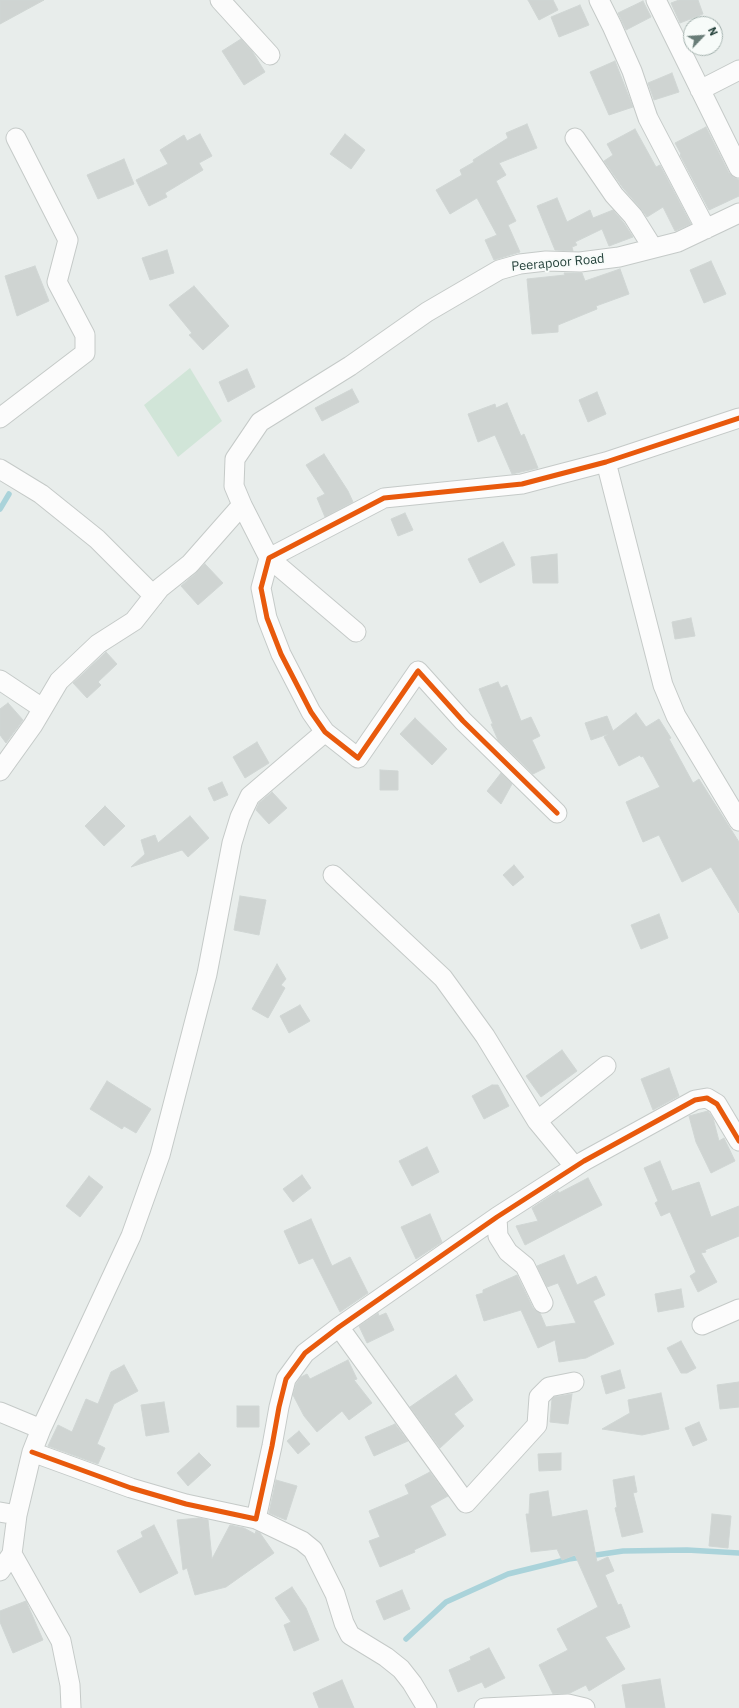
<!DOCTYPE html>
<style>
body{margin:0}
#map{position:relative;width:739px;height:1708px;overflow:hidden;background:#e8edeb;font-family:"IBM Plex Sans",sans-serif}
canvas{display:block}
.north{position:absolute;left:683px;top:16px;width:40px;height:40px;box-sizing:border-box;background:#f7fbf9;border:1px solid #a3b1ad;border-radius:50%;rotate:65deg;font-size:11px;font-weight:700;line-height:16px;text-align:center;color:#24413a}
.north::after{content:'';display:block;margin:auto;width:14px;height:18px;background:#697d78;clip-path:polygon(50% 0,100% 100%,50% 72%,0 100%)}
</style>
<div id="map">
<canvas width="739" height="1708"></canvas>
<div class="north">N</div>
</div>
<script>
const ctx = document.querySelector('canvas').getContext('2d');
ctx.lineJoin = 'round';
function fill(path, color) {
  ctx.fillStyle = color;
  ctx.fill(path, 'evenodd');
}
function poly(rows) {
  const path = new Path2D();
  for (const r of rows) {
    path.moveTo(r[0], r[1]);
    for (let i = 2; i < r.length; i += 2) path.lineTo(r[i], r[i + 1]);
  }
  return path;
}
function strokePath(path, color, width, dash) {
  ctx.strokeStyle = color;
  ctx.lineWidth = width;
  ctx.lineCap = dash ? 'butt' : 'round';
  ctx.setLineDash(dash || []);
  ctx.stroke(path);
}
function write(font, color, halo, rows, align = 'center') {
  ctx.font = font + ' "IBM Plex Sans",sans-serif';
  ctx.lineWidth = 4;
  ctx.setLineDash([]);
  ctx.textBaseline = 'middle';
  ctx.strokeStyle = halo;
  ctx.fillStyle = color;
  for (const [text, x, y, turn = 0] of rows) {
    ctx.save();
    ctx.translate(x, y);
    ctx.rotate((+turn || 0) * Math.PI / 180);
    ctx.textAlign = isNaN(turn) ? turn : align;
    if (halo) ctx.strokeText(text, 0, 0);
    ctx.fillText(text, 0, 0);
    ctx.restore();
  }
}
fill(poly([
 [190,368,222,421,178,457,144,405]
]), '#d1e5d8');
strokePath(poly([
 [0,509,9,494],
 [406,1639,446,1602,508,1574,569,1559,623,1551,687,1550,739,1553]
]), '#aad3da', 5.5);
const building = poly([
 [0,0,44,0,0,24,0,0],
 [528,0,553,0,558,10,539,20,528,0],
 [679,0,698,0,703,14,680,23,671,3,679,0],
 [643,1,651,17,626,30,618,13,643,1],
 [580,5,589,25,559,37,551,17,580,5],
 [241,39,252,51,265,72,244,85,222,51,241,39],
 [615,61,633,107,609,115,590,72,615,61],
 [672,73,679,92,654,100,648,83,672,73],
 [527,124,537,148,499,163,506,175,496,181,516,221,508,225,520,252,494,260,485,240,497,235,477,198,450,214,436,190,462,175,460,170,474,162,473,160,508,138,506,133,527,124],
 [706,127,729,173,733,177,739,180,739,196,709,210,680,155,681,154,675,143,706,127],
 [635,129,656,167,660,165,691,224,675,231,663,207,647,217,641,209,623,188,604,161,613,155,607,144,635,129],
 [200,134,212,156,199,163,203,170,165,193,167,197,149,206,136,180,168,164,160,150,184,135,187,141,200,134],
 [345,134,365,150,351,169,330,154,345,134],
 [124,159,134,184,98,199,87,175,124,159],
 [557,198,567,222,590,210,593,218,613,210,624,223,633,237,609,246,602,229,575,242,577,245,572,247,573,251,555,250,537,206,557,198],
 [167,250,174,273,150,280,142,258,167,250],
 [711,261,726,294,704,303,690,270,711,261],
 [35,266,49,301,17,316,5,276,35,266],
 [620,269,629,294,596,306,597,309,558,325,558,332,532,334,527,279,565,275,564,273,582,273,585,281,620,269],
 [194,286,229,326,203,350,189,335,192,333,169,305,194,286],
 [247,369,255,387,228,402,219,382,247,369],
 [352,389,359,402,322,421,315,408,352,389],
 [597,392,606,414,588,422,579,400,597,392],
 [507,403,521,436,524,434,538,468,512,474,495,435,478,442,468,414,495,404,496,408,507,403],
 [324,454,348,491,353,502,325,517,317,498,325,494,306,465,324,454],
 [405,513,413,530,398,536,391,519,405,513],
 [503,542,515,565,480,583,468,559,503,542],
 [557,554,558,583,533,583,531,557,557,554],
 [205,564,223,583,198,605,181,586,197,572,205,564],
 [691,618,695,636,675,639,672,622,691,618],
 [106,652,117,664,98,682,101,685,87,698,73,683,106,652],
 [498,682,501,688,507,685,521,721,531,717,540,736,532,740,545,768,533,774,498,740,491,724,493,724,479,689,498,682],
 [8,703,23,720,6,743,0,735,0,709,8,703],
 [636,713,646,727,659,719,671,738,669,739,693,783,699,779,739,842,739,913,711,867,682,882,659,835,643,842,626,802,660,787,643,756,641,757,640,755,619,766,604,737,608,734,591,740,585,723,607,716,613,731,636,713],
 [415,718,447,749,432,765,400,734,415,718],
 [257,742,269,763,245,778,233,757,257,742],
 [380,770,398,771,398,790,380,790,380,770],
 [501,773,512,784,501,804,487,791,501,773],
 [222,782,228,795,214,801,208,788,222,782],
 [272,792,287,808,269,824,256,810,259,803,272,792],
 [105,806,125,826,104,846,85,826,105,806],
 [190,816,209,838,188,857,182,850,131,867,145,854,141,840,155,835,158,843,190,816],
 [514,865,524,877,513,886,503,875,514,865],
 [240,896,266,900,259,935,234,930,240,896],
 [659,914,668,938,641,949,631,925,659,914],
 [277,964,286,979,281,985,285,988,268,1018,252,1009,277,964],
 [300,1005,310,1021,289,1033,280,1016,300,1005],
 [562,1050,577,1071,541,1097,526,1076,562,1050],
 [669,1068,679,1096,653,1110,641,1079,669,1068],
 [107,1081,151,1109,136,1133,124,1126,122,1129,90,1109,107,1081],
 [492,1085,498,1085,509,1106,484,1119,472,1096,492,1085],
 [708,1111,713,1118,719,1141,724,1138,735,1161,711,1173,696,1142,689,1116,708,1111],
 [427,1147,439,1172,412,1186,399,1161,427,1147],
 [660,1161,672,1191,699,1182,711,1217,739,1206,739,1236,705,1250,706,1252,701,1253,717,1282,698,1292,690,1276,696,1272,670,1212,661,1216,655,1203,658,1201,644,1168,660,1161],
 [302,1175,311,1188,293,1202,283,1189,302,1175],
 [89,1176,103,1187,80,1217,66,1206,89,1176],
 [588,1178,602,1205,525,1245,516,1226,538,1221,532,1208,558,1191,559,1193,588,1178],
 [430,1214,442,1242,416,1259,401,1227,430,1214],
 [311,1219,332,1266,350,1257,368,1293,340,1312,313,1258,299,1264,284,1231,311,1219],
 [564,1255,577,1285,596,1276,605,1295,593,1301,614,1344,586,1358,559,1362,555,1340,538,1348,521,1310,484,1321,476,1295,483,1293,483,1290,517,1275,533,1308,540,1313,546,1327,576,1323,558,1283,547,1287,537,1266,564,1255],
 [681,1289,684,1307,658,1312,655,1294,681,1289],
 [378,1313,379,1316,386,1313,394,1330,367,1343,359,1326,378,1313],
 [681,1341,696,1368,687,1373,681,1373,667,1348,681,1341],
 [348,1360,357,1379,354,1380,372,1403,349,1420,342,1411,317,1432,304,1416,293,1395,296,1384,301,1377,307,1374,310,1379,348,1360],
 [124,1365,138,1391,114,1404,97,1444,105,1448,98,1464,48,1446,58,1425,72,1432,86,1399,98,1404,111,1372,124,1365],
 [620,1370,625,1388,606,1394,601,1376,620,1370],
 [456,1375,473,1400,454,1414,464,1426,440,1448,410,1407,456,1375],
 [739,1382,739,1407,720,1409,717,1385,739,1382],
 [661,1393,669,1429,642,1435,602,1429,630,1413,628,1400,661,1393],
 [572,1394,568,1424,550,1422,552,1399,554,1397,572,1394],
 [164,1402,169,1432,146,1436,141,1405,164,1402],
 [237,1406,259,1406,259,1427,237,1427,237,1406],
 [699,1422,707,1440,693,1446,685,1428,699,1422],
 [395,1424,408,1441,374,1456,365,1437,395,1424],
 [299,1431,310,1444,298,1454,287,1441,299,1431],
 [199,1453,211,1465,188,1486,177,1473,199,1453],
 [561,1453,561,1470,539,1471,538,1454,561,1453],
 [430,1472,448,1496,430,1506,446,1535,414,1550,415,1552,380,1567,369,1541,380,1537,369,1511,409,1494,405,1485,430,1472],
 [634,1476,637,1492,633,1493,643,1532,622,1537,615,1508,617,1507,613,1480,634,1476],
 [276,1480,297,1486,286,1520,269,1513,276,1480],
 [548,1491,552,1517,587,1510,597,1562,608,1557,614,1571,605,1575,618,1605,621,1604,630,1627,605,1637,625,1669,589,1691,586,1685,570,1693,553,1694,539,1665,568,1650,557,1629,598,1607,575,1555,562,1560,557,1549,531,1552,526,1514,529,1514,530,1494,548,1491],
 [712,1514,731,1516,728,1548,709,1546,712,1514],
 [199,1518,208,1520,212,1559,230,1525,244,1528,255,1534,256,1531,260,1533,274,1553,226,1587,195,1595,187,1568,183,1570,177,1520,199,1518],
 [154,1525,178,1573,140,1593,117,1551,143,1537,141,1532,154,1525],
 [292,1587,306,1608,319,1640,294,1651,284,1625,291,1622,275,1598,292,1587],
 [402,1590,410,1609,384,1620,376,1601,402,1590],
 [26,1601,43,1640,13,1653,0,1622,0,1611,26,1601],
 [489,1648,505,1678,485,1688,482,1682,458,1692,449,1670,471,1660,470,1657,489,1648],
 [660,1679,665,1708,626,1708,622,1685,660,1679],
 [342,1680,354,1708,319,1708,313,1693,342,1680]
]);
fill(building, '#cfd4d2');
strokePath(building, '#d0d6d4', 1);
const minor = poly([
 [220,0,270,55],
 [599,0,612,26,632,71,648,118,706,229],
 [656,0,739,168],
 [700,90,739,70],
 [575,138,614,195,633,216,653,248],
 [0,418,85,353,85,335,57,282,68,240,16,138],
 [606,462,663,685,676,716,739,821],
 [0,469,41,494,97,539,154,596],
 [356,632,269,558,242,505,234,486,235,459,260,422,350,366,427,312,499,270,520,264,546,261,580,262,619,257,678,242,739,213],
 [0,680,42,708],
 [0,771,33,725,59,681,98,644,134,621,160,588,190,564,242,505],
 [557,813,463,721,418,671,358,758,325,732,311,712,281,654,267,618,261,588,269,558,384,498,522,484,606,462,739,418],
 [333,875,443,978,485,1036,537,1121,575,1167],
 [537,1121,606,1066],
 [497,1217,498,1236,508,1252,525,1266,543,1303],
 [702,1325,739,1309],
 [339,1327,466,1503,537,1425,539,1397,549,1387,574,1382],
 [0,1412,41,1429],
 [32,1452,131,1488,186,1504,256,1519,272,1446,279,1407,286,1379,305,1353,339,1327,497,1217,584,1161,695,1100,707,1098,717,1104,739,1141],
 [0,1512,17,1515],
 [256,1519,302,1541,313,1550,335,1594,344,1623,350,1635,386,1657,401,1669,412,1683,427,1708],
 [12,1554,61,1641,70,1685,71,1708],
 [0,1571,12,1554,17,1515,32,1452,41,1429,131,1236,160,1155,207,974,232,843,240,817,250,796,325,732],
 [484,1708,568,1704,585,1708]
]);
strokePath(minor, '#c5cac8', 21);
strokePath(minor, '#fcfcfc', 19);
strokePath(poly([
 [557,813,463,721,418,671,358,758,325,732,311,712,281,654,267,618,261,588,269,558,384,498,522,484,606,462,739,418],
 [32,1452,131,1488,186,1504,256,1519,272,1446,279,1407,286,1379,305,1353,339,1327,497,1217,584,1161,695,1100,707,1098,717,1104,739,1141]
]), '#e8590c', 5);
write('13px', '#24413a', '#f7fbf9', [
 ["Peerapoor Road",558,263,-5]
]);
</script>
